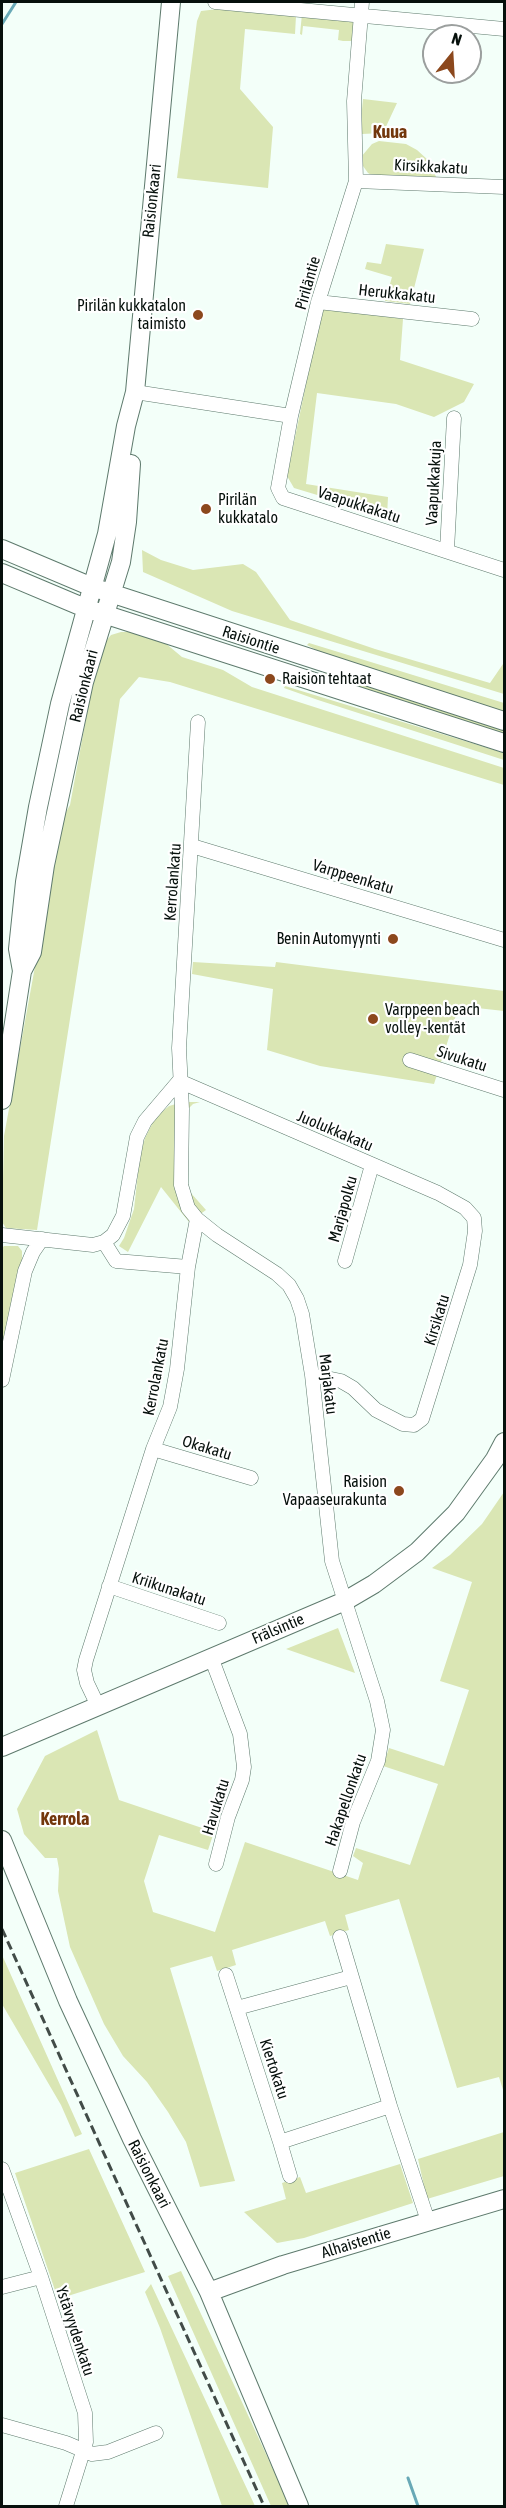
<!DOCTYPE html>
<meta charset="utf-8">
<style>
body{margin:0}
#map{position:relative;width:506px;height:2508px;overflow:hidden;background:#f3fff9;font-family:"Asap Condensed",sans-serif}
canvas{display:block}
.frame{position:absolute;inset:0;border:3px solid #06100c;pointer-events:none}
.north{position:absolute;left:422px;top:24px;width:60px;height:60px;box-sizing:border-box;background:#fff;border:2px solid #9b9f9e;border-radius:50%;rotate:18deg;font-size:16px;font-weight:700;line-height:24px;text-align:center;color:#06100c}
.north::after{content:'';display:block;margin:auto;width:21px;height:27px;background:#8c481d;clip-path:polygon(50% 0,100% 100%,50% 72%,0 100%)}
</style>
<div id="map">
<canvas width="506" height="2508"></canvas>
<div class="frame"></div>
<div class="north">N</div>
</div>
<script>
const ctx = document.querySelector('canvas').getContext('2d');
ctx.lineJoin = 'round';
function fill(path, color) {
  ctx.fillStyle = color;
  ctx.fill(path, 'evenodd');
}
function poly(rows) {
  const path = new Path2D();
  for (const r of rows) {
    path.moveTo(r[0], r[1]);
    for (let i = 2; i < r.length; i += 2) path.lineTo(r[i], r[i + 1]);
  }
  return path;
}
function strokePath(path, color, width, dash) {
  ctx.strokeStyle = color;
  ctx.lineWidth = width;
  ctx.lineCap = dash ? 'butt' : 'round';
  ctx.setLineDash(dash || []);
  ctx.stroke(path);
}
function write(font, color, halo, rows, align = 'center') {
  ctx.font = font + ' "Asap Condensed",sans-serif';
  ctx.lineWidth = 4.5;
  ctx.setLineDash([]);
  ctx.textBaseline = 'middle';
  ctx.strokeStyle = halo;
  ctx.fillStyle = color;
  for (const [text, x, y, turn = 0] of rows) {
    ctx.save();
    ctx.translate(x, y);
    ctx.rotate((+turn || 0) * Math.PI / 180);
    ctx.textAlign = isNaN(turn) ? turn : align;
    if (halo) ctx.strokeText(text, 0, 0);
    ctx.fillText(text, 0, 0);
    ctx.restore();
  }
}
fill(poly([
 [218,9,295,15,296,16,295,34,245,29,240,89,273,127,268,188,177,178,197,21,201,11],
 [302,14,352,21,355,27,355,38,351,41,343,41,338,40,339,30,303,26,302,35,300,34],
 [363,99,397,103,383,133,362,134,360,130],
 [379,141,406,144,417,150,428,160,438,181,375,177,368,173,363,166,361,157,372,144],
 [386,244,424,249,410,304,385,301,392,277,365,269,367,262,381,264],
 [322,307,403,319,400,360,474,384,464,402,434,417,396,404,317,393,306,484,388,497,387,516,294,488,287,476],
 [142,550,161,560,193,570,243,564,256,572,290,620,375,649,490,683,503,664,504,642,504,694,232,611,143,572],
 [121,632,133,632,164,642,182,657,223,670,252,687,504,768,504,785,170,682,139,677,120,699,37,1230,6,1228,2,1222,4,1136,62,819,70,805,95,670,103,645,111,635],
 [309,643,504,703,504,712,322,653,307,645],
 [324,673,504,728,504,736,322,678],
 [285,686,504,753,504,760,318,700,284,688],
 [193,962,275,967,276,962,504,991,504,1011,459,1006,434,1084,320,1066,267,1050,273,989,192,974],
 [183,1102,200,1102,193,1104,187,1110,185,1170,190,1192,206,1210,189,1222,161,1187,128,1252,119,1246,124,1238,134,1209,140,1155,145,1138,155,1118,169,1106],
 [4,1246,18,1246,22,1251,22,1263,2,1349,2,1248],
 [504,1492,504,2093,499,2077,457,2088,399,1899,345,1915,349,1930,330,1936,325,1921,232,1950,236,1965,217,1971,212,1956,170,1968,235,2181,200,2187,186,2142,168,2112,147,2082,123,2056,104,2024,70,1947,58,1891,59,1869,57,1858,45,1858,24,1834,17,1809,45,1756,97,1730,119,1800,214,1832,208,1850,159,1835,144,1881,153,1912,215,1932,245,1842,358,1880,363,1863,353,1856,356,1848,410,1865,438,1784,383,1766,389,1748,444,1766,469,1690,440,1681,472,1582,432,1568,450,1555,482,1524],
 [338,1628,355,1673,286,1649],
 [2,1955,82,2134,75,2137,61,2105,2,2004],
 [504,2132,504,2176,427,2199,418,2159],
 [89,2149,145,2272,58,2299,15,2173],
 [400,2164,413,2203,304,2238,277,2243,244,2212,286,2199,282,2183,300,2177,306,2193],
 [181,2271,241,2400,290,2506,271,2506,168,2276],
 [151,2284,255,2506,222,2506,160,2328,145,2292]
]), '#dae6b4');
strokePath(poly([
 [2,24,16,2],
 [408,2478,418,2506]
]), '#68a9b6', 3);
const street = poly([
 [215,2,504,29],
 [356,181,504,187],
 [318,302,472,319],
 [135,392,291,416,318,302,356,181,354,101,362,2],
 [291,416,278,488,283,498,504,570],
 [447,550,454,418],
 [192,846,504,940],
 [410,1060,504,1090],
 [197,1219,217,1235,277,1274,289,1285,297,1299,302,1314,312,1375,332,1561,377,1701,383,1730,378,1761,353,1822,340,1871],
 [2,1235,93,1245,104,1242,113,1235,123,1216,137,1137,145,1121,179,1081,438,1193,465,1208,474,1218,475,1231,470,1265,422,1419,414,1425,403,1424,376,1410,353,1388,341,1381,312,1375],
 [104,1242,116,1261,188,1267],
 [345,1261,372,1165],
 [2,1380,25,1271,33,1252,42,1239],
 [153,1449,251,1478],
 [109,1586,219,1623],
 [211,1657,240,1734,244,1767,242,1780,228,1817,216,1864],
 [98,1706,87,1683,84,1670,86,1660,153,1449,170,1407,177,1369,188,1267,197,1219,188,1208,181,1185,182,1109,179,1048,198,722],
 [340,1937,390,2106,428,2221],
 [226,1975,280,2142,390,2106],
 [237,2008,351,1977],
 [280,2142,290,2176],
 [2,2169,41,2277,85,2413,86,2442,66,2506],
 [2,2287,41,2277],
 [2,2425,66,2443,92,2454,108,2452,156,2433]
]);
const secondary = poly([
 [2,549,92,587,504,721],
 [2,573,85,608,504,743],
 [22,971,32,952,45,865,84,682,121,562,127,522,131,464],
 [2,1100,22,971,18,949,25,882,38,807,60,704,107,534,126,426,135,392,171,2],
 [2,1747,345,1601,374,1584,417,1552,456,1513,495,1459,504,1442],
 [2,1840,68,2001,132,2139,209,2292,299,2506],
 [209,2292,283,2265,504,2199]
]);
strokePath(street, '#5e7a6d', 15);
strokePath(secondary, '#5e7a6d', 20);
strokePath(street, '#fff', 14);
strokePath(secondary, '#fff', 18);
strokePath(poly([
 [2,1929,264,2506]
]), '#424c48', 3, [9, 4.5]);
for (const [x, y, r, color] of [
 [198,315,6,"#8c481d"],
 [206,509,6,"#8c481d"],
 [270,679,6,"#8c481d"],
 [393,939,6,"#8c481d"],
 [373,1019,6,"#8c481d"],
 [399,1491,6,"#8c481d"]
]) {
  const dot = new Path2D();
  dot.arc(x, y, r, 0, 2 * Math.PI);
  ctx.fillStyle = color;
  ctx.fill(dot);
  strokePath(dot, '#fff', 2);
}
write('16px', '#06100c', '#fff', [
 ["Kirsikkakatu",431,167,3],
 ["Raisionkaari",152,201,-84],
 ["Piriläntie",308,283,-74],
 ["Herukkakatu",397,294,6],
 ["Vaapukkakuja",434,483,-87],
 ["Vaapukkakatu",359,505,18],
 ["Raisiontie",251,640,18],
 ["Raisionkaari",84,686,-76],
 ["Varppeenkatu",353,877,17],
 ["Kerrolankatu",173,882,-86],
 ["Sivukatu",462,1059,18],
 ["Juolukkakatu",335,1131,23],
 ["Marjapolku",343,1209,-74],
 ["Kirsikatu",437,1320,-73],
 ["Kerrolankatu",156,1377,-79],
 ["Marjakatu",328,1384,83],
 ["Okakatu",207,1448,17],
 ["Kriikunakatu",169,1589,18],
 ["Frälsintie",278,1629,-23],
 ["Hakapellonkatu",346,1800,-71],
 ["Havukatu",216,1807,-73],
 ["Kiertokatu",274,2069,72],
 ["Raisionkaari",149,2174,63],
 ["Alhaistentie",356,2243,-17],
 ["Ystävyydenkatu",75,2331,72]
]);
write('16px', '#06100c', '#fff', [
 ["Pirilän kukkatalon",186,306],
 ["taimisto",186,324],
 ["Pirilän",218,500,"left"],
 ["kukkatalo",218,518,"left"],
 ["Raision tehtaat",282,679,"left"],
 ["Benin Automyynti",381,939],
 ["Varppeen beach",385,1010,"left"],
 ["volley -kentät",385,1028,"left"],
 ["Raision",387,1482],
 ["Vapaaseurakunta",387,1500]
], 'right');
write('bold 18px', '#73360c', '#fff', [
 ["Kuua",390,132],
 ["Kerrola",65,1819]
]);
</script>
